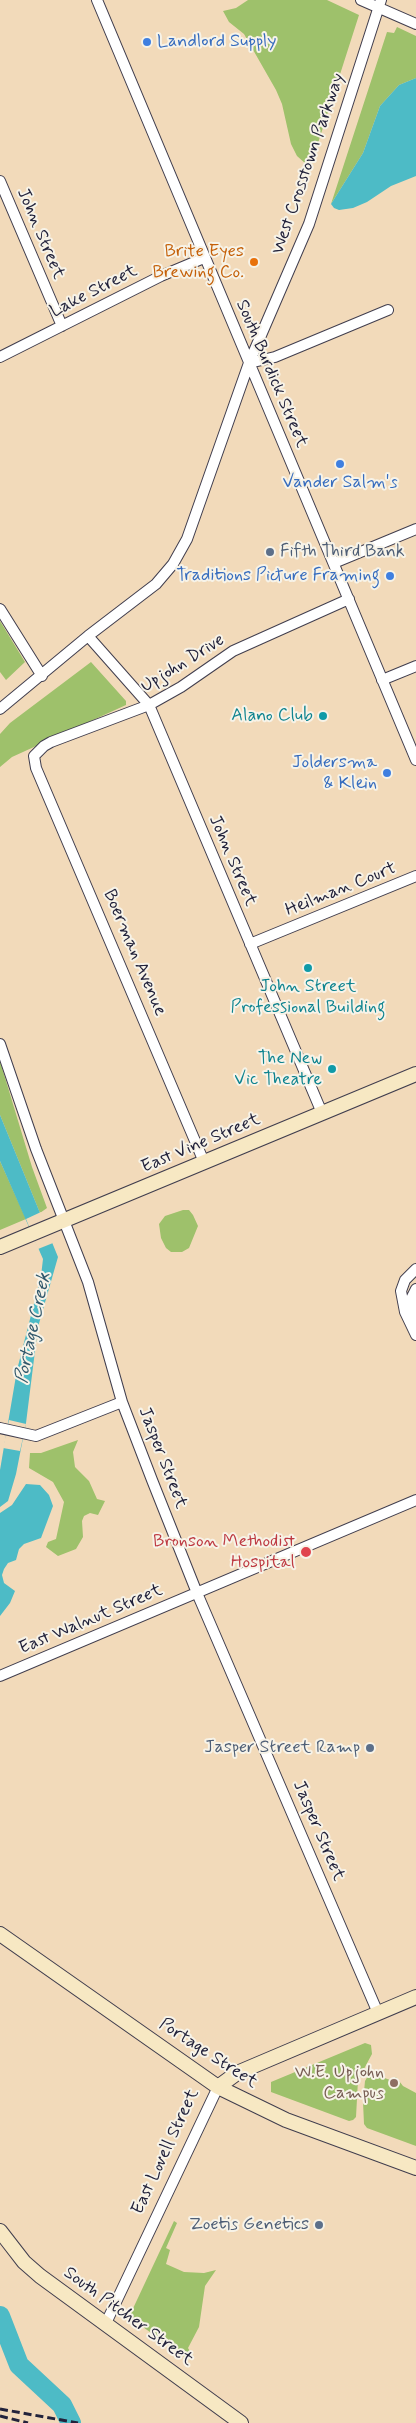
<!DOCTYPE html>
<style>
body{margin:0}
canvas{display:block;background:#f2daba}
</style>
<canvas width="416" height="2423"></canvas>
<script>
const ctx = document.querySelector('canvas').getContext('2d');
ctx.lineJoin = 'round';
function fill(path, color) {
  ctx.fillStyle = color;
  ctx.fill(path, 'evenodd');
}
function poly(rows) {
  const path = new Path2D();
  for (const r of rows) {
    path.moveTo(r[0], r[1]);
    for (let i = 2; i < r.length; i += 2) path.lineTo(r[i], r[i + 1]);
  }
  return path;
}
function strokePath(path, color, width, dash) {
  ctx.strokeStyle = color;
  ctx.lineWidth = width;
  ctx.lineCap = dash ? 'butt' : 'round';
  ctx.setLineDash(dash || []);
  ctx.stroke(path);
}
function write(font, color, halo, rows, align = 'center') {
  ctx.font = font + ' Mynerve,sans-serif';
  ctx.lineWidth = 4;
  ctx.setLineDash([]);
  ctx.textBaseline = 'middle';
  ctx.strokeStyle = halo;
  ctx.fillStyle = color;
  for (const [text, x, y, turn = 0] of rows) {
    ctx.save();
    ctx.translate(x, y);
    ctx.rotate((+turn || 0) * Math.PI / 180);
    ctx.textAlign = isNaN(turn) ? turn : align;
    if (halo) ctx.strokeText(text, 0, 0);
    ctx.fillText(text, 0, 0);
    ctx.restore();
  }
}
fill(poly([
 [248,0,327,0,359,15,311,165,306,164,297,156,291,144,282,104,276,90,244,34,229,22,223,11,236,8],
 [397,27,416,36,416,78,399,85,380,106,363,153,331,204,387,32,394,33],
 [0,621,25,662,6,680,0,672],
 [91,662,126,701,126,705,12,757,0,767,0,734,10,723],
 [0,1061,32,1167,47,1208,40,1213,0,1115],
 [0,1161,26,1219,0,1230],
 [183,1210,189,1210,193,1215,198,1226,189,1248,182,1252,171,1252,166,1248,161,1238,159,1224,165,1216],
 [78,1440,73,1452,75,1467,89,1481,97,1499,105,1501,98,1515,90,1513,84,1516,82,1521,83,1537,76,1549,58,1556,46,1547,48,1542,56,1539,64,1502,53,1482,29,1468,30,1453,41,1453],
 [365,2043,371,2045,372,2054,358,2080,356,2117,353,2120,349,2121,271,2092,271,2082],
 [374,2074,390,2080,396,2077,403,2086,416,2093,416,2146,367,2128,364,2124,363,2102,365,2081,368,2076],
 [174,2221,177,2223,166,2248,170,2250,166,2264,184,2272,204,2273,216,2270,205,2286,199,2327,188,2348,191,2353,186,2358,129,2317]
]), '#9ec16b');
fill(poly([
 [416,78,416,176,391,186,367,202,353,208,339,210,334,208,331,204,363,153,380,106,399,85],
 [0,1115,58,1257,38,1327,26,1423,16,1474,8,1501,0,1507,0,1470,17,1370,41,1276,43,1259,0,1161],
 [26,1484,40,1485,49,1495,53,1506,41,1538,24,1544,19,1549,16,1560,8,1563,4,1569,2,1575,4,1583,15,1591,10,1603,0,1616,0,1513,12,1505]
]), '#4dbbc6');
fill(poly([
 [41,1212,53,1243,38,1249,26,1219],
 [9,1420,26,1424,20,1451,3,1448]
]), '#f2daba');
strokePath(poly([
 [0,2316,19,2365,62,2405,71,2423]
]), '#4dbbc6', 20);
const street = poly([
 [97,0,416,760],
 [361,0,416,24],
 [0,181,62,326],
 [0,357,161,276,204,258],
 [249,363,275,357,388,310],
 [334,563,416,529],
 [0,609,42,676],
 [88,636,149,705,322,1113],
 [382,680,416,666],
 [0,709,88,636,156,584,173,564,187,539,249,363,309,224,381,0],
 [250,944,416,876],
 [0,1044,36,1149,88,1282,122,1402,152,1480,197,1593,378,2013],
 [204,1162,36,768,34,756,44,746,51,742,149,705,181,687,233,651,349,599],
 [416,1269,405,1280,401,1291,405,1312,416,1335],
 [412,1322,411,1299,416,1289],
 [0,1428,36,1436,122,1402],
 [0,1676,416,1500],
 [106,2323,218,2087]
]);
const secondary = poly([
 [0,1247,416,1074],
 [0,1934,218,2087,286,2120,416,2168],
 [218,2087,237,2073,416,1997],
 [0,2231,24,2262,40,2276,241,2423]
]);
strokePath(street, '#413e4e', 12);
strokePath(secondary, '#413e4e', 16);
strokePath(street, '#fff', 10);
strokePath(secondary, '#f7e8c3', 14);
strokePath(poly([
 [0,2409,78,2423],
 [0,2416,28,2423]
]), '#22223b', 3, [8, 4]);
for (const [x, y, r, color] of [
 [147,42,5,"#3f7fe0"],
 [254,262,5,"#e8710a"],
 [340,464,5,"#3f7fe0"],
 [270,552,5,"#5c6f8a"],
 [390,576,5,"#3f7fe0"],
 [323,716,5,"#0f9aa8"],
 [387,773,5,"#3f7fe0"],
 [308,968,5,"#0f9aa8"],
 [332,1069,5,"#0f9aa8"],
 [306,1552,6,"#e0444e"],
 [370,1748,5,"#5c6f8a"],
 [394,2083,5,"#8d6e63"],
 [319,2225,5,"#5c6f8a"]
]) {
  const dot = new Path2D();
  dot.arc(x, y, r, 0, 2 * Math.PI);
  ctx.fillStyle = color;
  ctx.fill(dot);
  strokePath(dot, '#f7f3e8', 2);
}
write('18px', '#366cbe', '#f7f3e8', [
 ["Landlord Supply",157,42,"left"],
 ["Vander Salm's",340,483,"center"],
 ["Traditions Picture Framing",380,576],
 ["Joldersma",377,763],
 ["& Klein",377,784]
], 'right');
write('18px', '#22223b', '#f7f3e8', [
 ["West Crosstown Parkway",309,164,-71],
 ["John Street",40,234,67],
 ["Lake Street",94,292,-27],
 ["South Burdick Street",271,374,67],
 ["Upjohn Drive",183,664,-32],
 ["John Street",232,861,67],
 ["Heilman Court",341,890,-22],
 ["Boerman Avenue",134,953,67],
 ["East Vine Street",201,1144,-23],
 ["Jasper Street",162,1458,69],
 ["East Walnut Street",91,1620,-23],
 ["Jasper Street",318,1831,67],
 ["Portage Street",208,2054,33],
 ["East Lovell Street",166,2152,-65],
 ["South Pitcher Street",128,2317,36]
]);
write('18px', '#c56008', '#f7f3e8', [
 ["Brite Eyes",244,252],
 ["Brewing Co.",244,273]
], 'right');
write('18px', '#4e5e75', '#f7f3e8', [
 ["Fifth Third Bank",280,552,"left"],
 ["Jasper Street Ramp",360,1748],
 ["Zoetis Genetics",309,2225]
], 'right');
write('18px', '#0d838f', '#f7f3e8', [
 ["Alano Club",313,716],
 ["John Street",308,987,"center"],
 ["Professional Building",308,1008,"center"],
 ["The New",322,1059],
 ["Vic Theatre",322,1080]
], 'right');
write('18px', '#be3a42', '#f7f3e8', [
 ["Bronson Methodist",295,1542],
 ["Hospital",295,1563]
], 'right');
write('18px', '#785e54', '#f7f3e8', [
 ["W.E. Upjohn",384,2073],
 ["Campus",384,2094]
], 'right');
write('italic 19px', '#31586c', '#f7f3e8', [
 ["Portage Creek",34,1328,-78]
]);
</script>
